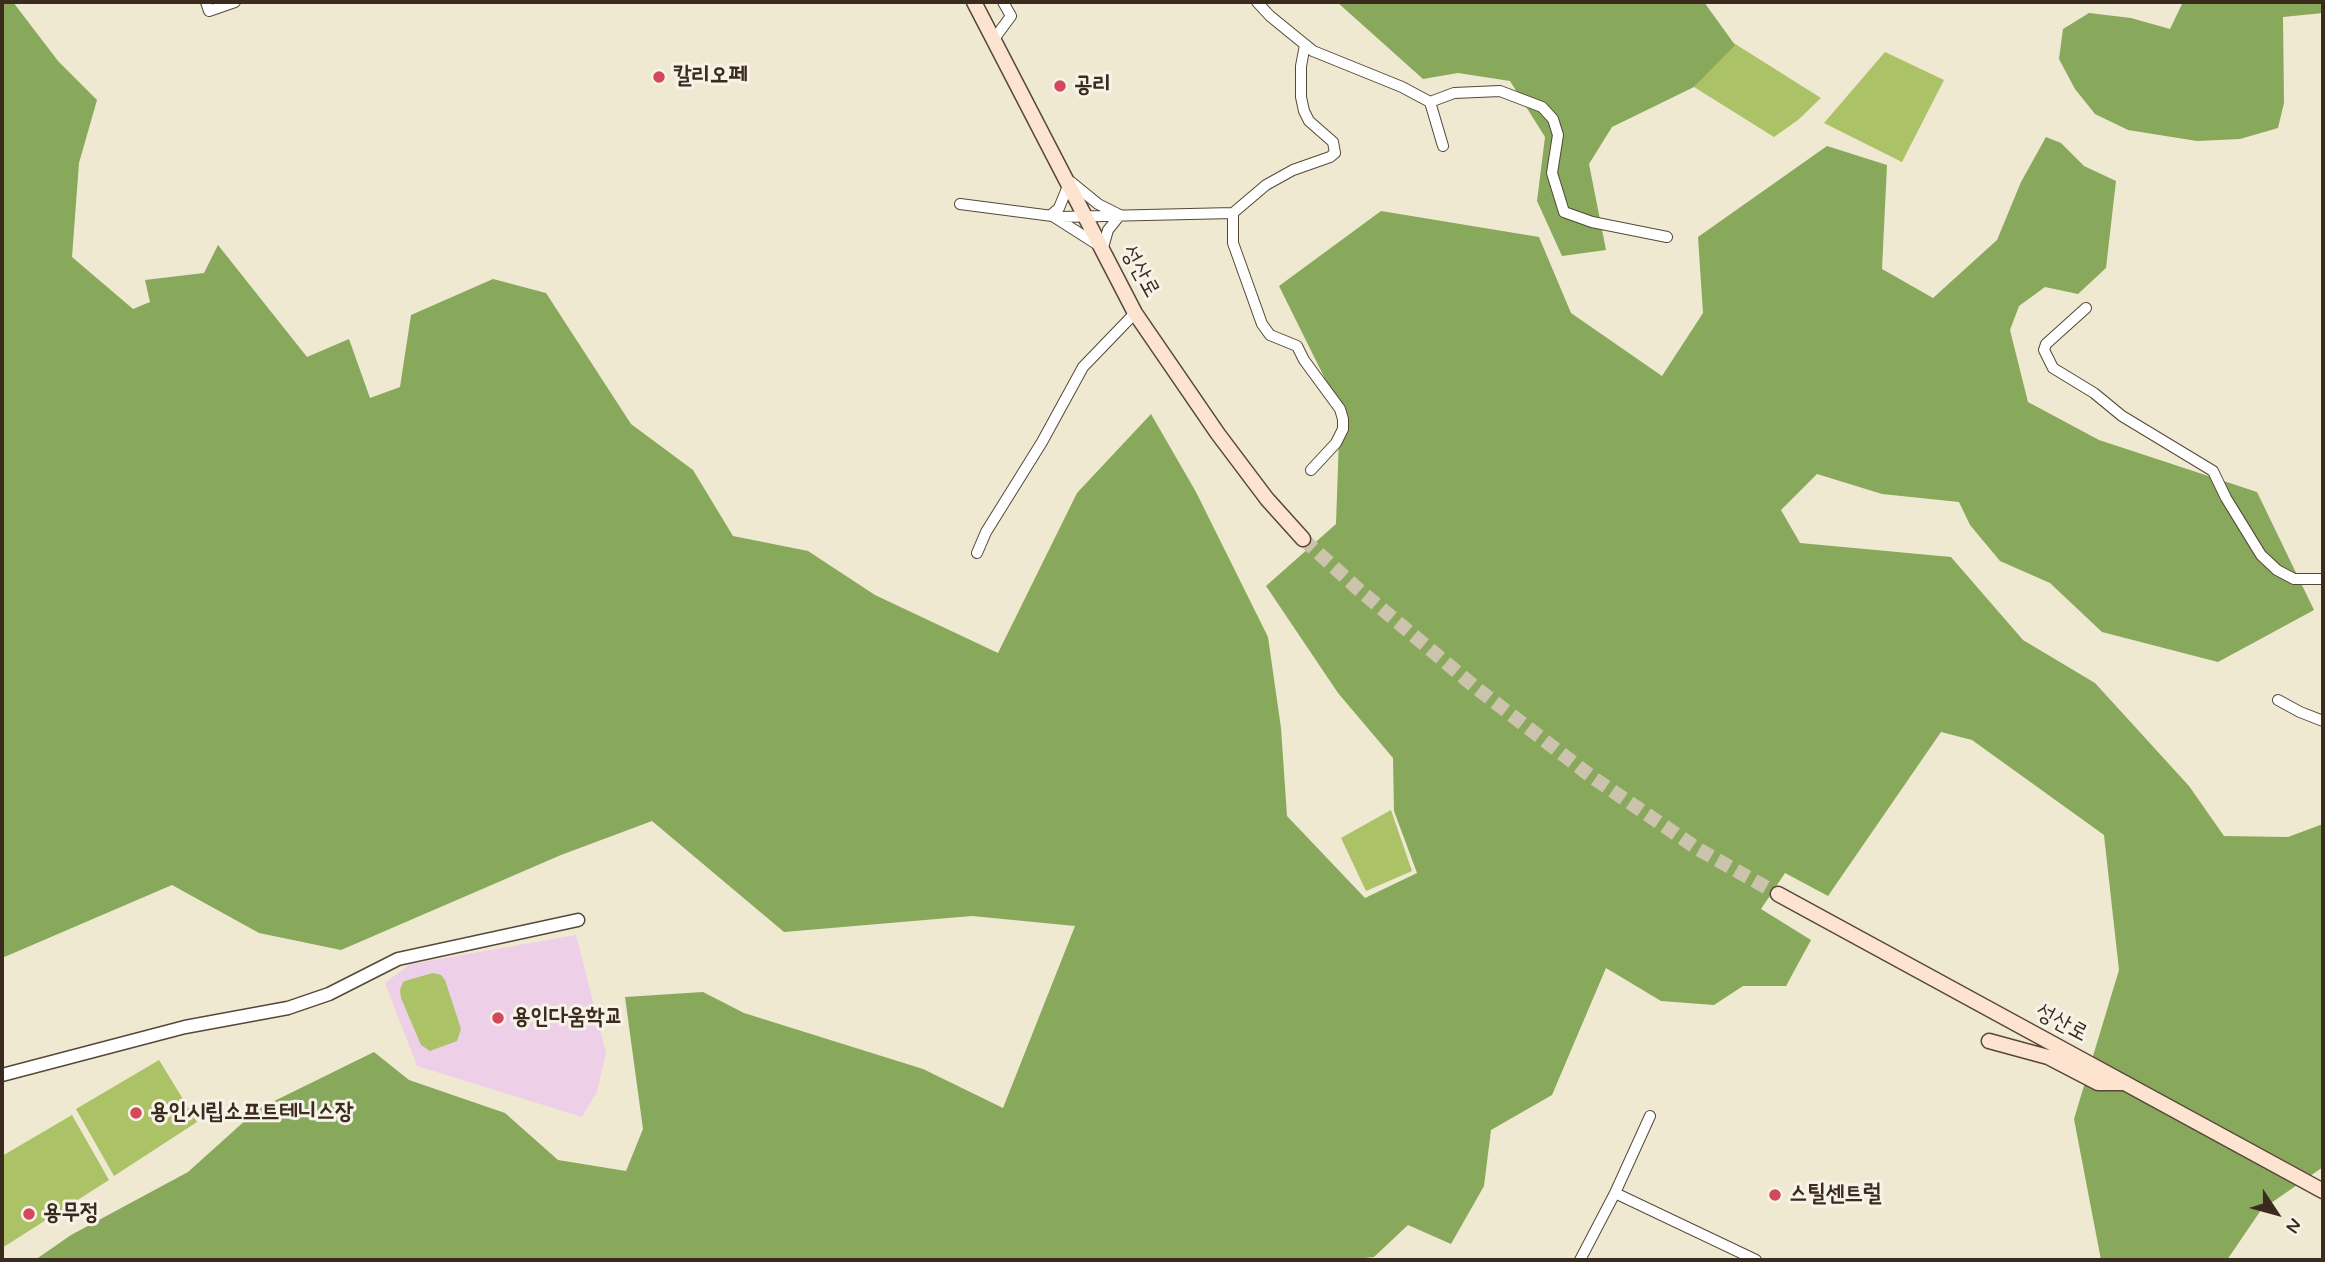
<!DOCTYPE html>
<meta charset="utf-8">
<style>
body{margin:0}
#map{position:relative;width:2325px;height:1262px;overflow:hidden;background:#f0e9d1;font-family:Mynerve,sans-serif}
canvas{display:block}
.frame{position:absolute;inset:0;border:4px solid #3b2a1e;pointer-events:none}
.north{position:absolute;left:2241px;top:1178px;width:70px;height:70px;-webkit-text-stroke:5px #f7f3e8;paint-order:stroke;rotate:126deg;font-size:19px;font-weight:700;line-height:28px;text-align:center;color:#3b2a1e}
.north::after{content:'';display:block;margin:auto;width:24px;height:32px;background:#3b2a1e;clip-path:polygon(50% 0,100% 100%,50% 72%,0 100%)}
</style>
<div id="map">
<canvas width="2325" height="1262"></canvas>
<div class="frame"></div>
<div class="north">N</div>
</div>
<script>
const ctx = document.querySelector('canvas').getContext('2d');
ctx.lineJoin = 'round';
function fill(path, color) {
  ctx.fillStyle = color;
  ctx.fill(path, 'evenodd');
}
function poly(rows) {
  const path = new Path2D();
  for (const r of rows) {
    path.moveTo(r[0], r[1]);
    for (let i = 2; i < r.length; i += 2) path.lineTo(r[i], r[i + 1]);
  }
  return path;
}
function strokePath(path, color, width, dash) {
  ctx.strokeStyle = color;
  ctx.lineWidth = width;
  ctx.lineCap = dash ? 'butt' : 'round';
  ctx.setLineDash(dash || []);
  ctx.stroke(path);
}
function write(font, color, halo, rows, align = 'center') {
  ctx.font = font + ' Mynerve,"Poor Story",sans-serif';
  ctx.lineWidth = 6;
  ctx.setLineDash([]);
  ctx.textBaseline = 'middle';
  ctx.strokeStyle = halo;
  ctx.fillStyle = color;
  for (const [text, x, y, turn = 0] of rows) {
    ctx.save();
    ctx.translate(x, y);
    ctx.rotate((+turn || 0) * Math.PI / 180);
    ctx.textAlign = isNaN(turn) ? turn : align;
    if (halo) ctx.strokeText(text, 0, 0);
    ctx.fillText(text, 0, 0);
    ctx.restore();
  }
}
fill(poly([
 [576,935,606,1053,597,1092,582,1117,417,1066,385,983,410,964]
]), '#edd0e8');
fill(poly([
 [1732,42,1821,98,1798,120,1774,137,1694,87],
 [1885,52,1944,80,1902,162,1824,123],
 [1391,810,1412,871,1366,891,1341,838],
 [433,973,441,975,445,980,461,1029,457,1041,430,1051,421,1045,401,998,400,990,403,982,408,980],
 [159,1060,197,1122,114,1176,76,1109],
 [72,1115,109,1180,2,1248,2,1156]
]), '#abc266');
fill(poly([
 [2,2,13,2,58,61,97,100,79,163,72,257,133,309,150,302,145,280,204,273,218,245,307,357,349,339,370,398,400,387,411,315,493,279,546,293,631,424,693,470,733,536,808,551,875,595,998,653,1077,493,1151,414,1196,492,1268,637,1281,728,1287,816,1365,898,1417,873,1394,811,1393,758,1338,693,1266,586,1336,524,1340,409,1279,286,1381,211,1539,237,1571,313,1662,376,1703,313,1698,237,1827,146,1887,165,1882,269,1933,298,1997,240,2021,182,2046,137,2061,143,2084,166,2116,181,2106,268,2078,294,2045,287,2019,306,2010,330,2028,402,2099,440,2257,492,2314,610,2218,662,2102,632,2050,583,2000,561,1970,525,1959,502,1882,494,1817,474,1781,510,1800,543,1951,557,2023,640,2095,683,2189,786,2224,836,2288,837,2323,824,2323,1167,2261,1210,2227,1260,2101,1260,2074,1119,2119,970,2104,835,1972,740,1941,732,1828,896,1785,873,1761,909,1811,940,1786,986,1743,986,1714,1005,1661,1001,1606,968,1552,1095,1491,1130,1484,1186,1451,1244,1408,1225,1374,1257,1346,1260,35,1260,71,1235,188,1172,258,1109,374,1052,409,1080,505,1113,558,1160,626,1171,643,1129,625,997,703,992,744,1013,923,1069,1003,1108,1075,926,972,916,784,932,652,821,561,855,341,950,259,933,172,885,2,958],
 [1337,2,1704,2,1735,45,1694,87,1612,127,1589,164,1606,250,1562,256,1537,201,1545,137,1510,81,1458,73,1423,79],
 [2183,2,2323,2,2323,13,2283,17,2284,103,2278,128,2240,139,2197,141,2128,130,2095,114,2075,89,2059,59,2063,29,2089,13,2131,18,2170,29]
]), '#88a85b');
strokePath(poly([
 [1303,539,1358,589,1475,687,1592,777,1698,849,1778,894]
]), '#ccc3ad', 14, [14, 7]);
const minor = poly([
 [206,2,209,11,235,2],
 [1257,2,1270,16,1313,51,1402,87,1430,102,1454,93,1500,91,1542,107,1553,119,1558,135,1552,173,1564,212,1592,222,1667,237],
 [994,39,1011,16,1003,2],
 [1430,102,1443,146],
 [1071,182,1098,204,1120,215,1108,230,1102,251],
 [1068,186,1059,208,1051,215,1098,245],
 [960,204,1060,217,1233,213,1266,185,1293,170,1330,157,1335,153,1333,142,1309,121,1304,111,1301,97,1301,66,1305,45],
 [1233,213,1233,243,1262,324,1270,335,1297,346,1304,360,1340,409,1343,419,1343,429,1336,443,1311,470],
 [2086,308,2046,344,2044,350,2053,368,2094,393,2122,416,2213,471,2226,498,2261,555,2277,570,2294,579,2323,579],
 [977,553,986,532,1042,442,1083,367,1135,313],
 [2278,700,2300,712,2323,721],
 [1615,1193,1756,1260],
 [1580,1260,1615,1193,1650,1116]
]);
const tertiary = poly([
 [2,1075,185,1027,288,1008,329,994,398,959,578,920]
]);
const secondary = poly([
 [974,2,1135,313,1218,434,1267,499,1303,539],
 [1778,894,2323,1191],
 [1989,1041,2048,1057,2098,1083,2123,1083]
]);
strokePath(minor, '#564739', 12);
strokePath(tertiary, '#564739', 15);
strokePath(secondary, '#564739', 17);
strokePath(minor, '#fff', 10);
strokePath(tertiary, '#fff', 12);
strokePath(secondary, '#fde4d1', 14);
for (const [x, y, r, color] of [
 [659,77,7,"#d1495b"],
 [1060,86,7,"#d1495b"],
 [498,1018,7,"#d1495b"],
 [136,1113,7,"#d1495b"],
 [1775,1195,7,"#d1495b"],
 [29,1214,7,"#d1495b"]
]) {
  const dot = new Path2D();
  dot.arc(x, y, r, 0, 2 * Math.PI);
  ctx.fillStyle = color;
  ctx.fill(dot);
  strokePath(dot, '#f7f3e8', 2.5);
}
write('bold 23px', '#3b2a1e', '#f7f3e8', [
 ["칼리오페",673,77],
 ["공리",1074,86],
 ["용인다움학교",512,1018],
 ["용인시립소프트테니스장",150,1113],
 ["스틸센트럴",1789,1195],
 ["용무정",43,1214]
], 'left');
write('23px', '#3b2a1e', '#f7f3e8', [
 ["성산로",1139,272,61],
 ["성산로",2061,1024,28]
]);
</script>
